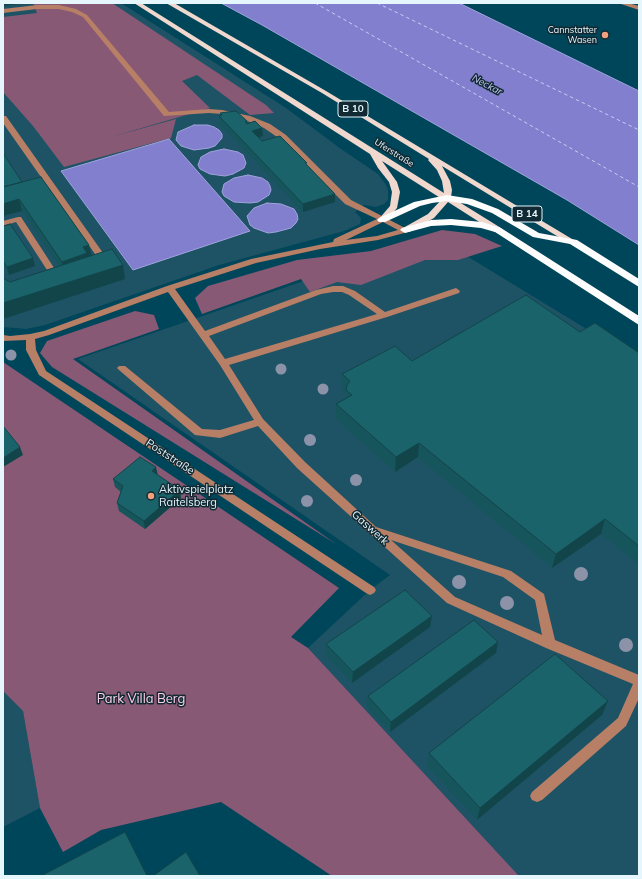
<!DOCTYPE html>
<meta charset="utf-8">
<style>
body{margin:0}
#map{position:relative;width:642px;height:879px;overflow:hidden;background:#00465a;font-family:Mulish,sans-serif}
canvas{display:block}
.frame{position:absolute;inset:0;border:4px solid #e5f6fd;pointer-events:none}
</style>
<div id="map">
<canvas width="642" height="879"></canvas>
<div class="frame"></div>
</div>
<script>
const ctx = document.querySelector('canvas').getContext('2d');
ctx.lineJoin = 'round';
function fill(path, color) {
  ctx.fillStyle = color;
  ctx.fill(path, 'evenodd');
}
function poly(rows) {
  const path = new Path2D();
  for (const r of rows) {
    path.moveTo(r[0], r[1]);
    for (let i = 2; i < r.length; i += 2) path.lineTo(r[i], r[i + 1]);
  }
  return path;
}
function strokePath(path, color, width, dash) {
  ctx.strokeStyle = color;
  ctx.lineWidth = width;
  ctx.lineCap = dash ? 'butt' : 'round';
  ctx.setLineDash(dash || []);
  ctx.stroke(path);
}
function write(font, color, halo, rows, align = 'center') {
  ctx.font = font + ' Mulish,sans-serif';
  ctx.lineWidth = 3;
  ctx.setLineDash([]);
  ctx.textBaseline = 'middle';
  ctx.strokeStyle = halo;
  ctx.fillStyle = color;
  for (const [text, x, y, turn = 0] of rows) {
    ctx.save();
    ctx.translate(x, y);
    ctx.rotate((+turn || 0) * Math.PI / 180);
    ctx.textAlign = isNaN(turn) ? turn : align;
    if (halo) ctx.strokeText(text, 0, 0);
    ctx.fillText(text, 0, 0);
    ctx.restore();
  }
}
fill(poly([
 [3,3,121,3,286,108,341,149,378,174,386,185,388,190,388,200,384,204,376,207,364,205,355,212,361,218,360,224,344,231,219,265,45,325,26,329,3,327],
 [434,236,639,361,639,876,519,876,308,648,370,590,390,575,78,359],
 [3,691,23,711,40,808,3,827]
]), '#1e5365');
fill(poly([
 [33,3,112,3,266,105,274,113,250,115,197,75,182,81,210,108,111,137,176,119,171,138,64,167,33,126,3,92,3,17,37,13],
 [442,230,475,234,502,246,458,260,425,260,361,285,337,282,310,292,301,279,202,314,195,298,208,286,297,260,371,251],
 [135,311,154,315,159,329,73,359,336,544,52,367,40,353,47,341],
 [3,362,339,588,291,637,308,648,519,876,332,876,221,802,101,830,63,852,40,808,23,711,3,691]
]), '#885974');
const water = poly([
 [221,3,459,3,639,91,639,245,567,200,262,25,221,3],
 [194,125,208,125,214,127,219,130,222,134,222,138,215,146,209,148,194,150,181,146,176,140,178,132,194,125],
 [169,139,250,231,133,270,61,171,169,139],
 [224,149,238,152,243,155,246,163,244,168,233,174,225,176,210,174,200,169,198,165,201,157,210,152,224,149],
 [248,175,262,178,268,182,270,186,271,190,269,195,258,202,250,203,234,202,224,196,222,192,224,184,234,178,248,175],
 [267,203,281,204,294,209,297,214,298,219,296,223,291,228,276,232,268,233,254,228,250,225,247,216,254,208,267,203]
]);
fill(water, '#827fce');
strokePath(water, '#a0a3dc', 1);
strokePath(poly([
 [315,3,639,187],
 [377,3,639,130]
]), '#cbcbf6', 1, [3.5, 3]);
fill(poly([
 [618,3,628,3,639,6,639,10,618,3],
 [37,5,59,5,76,9,87,15,169,112,209,109,222,110,250,116,270,124,286,135,351,200,409,230,408,232,378,240,320,249,256,263,175,289,205,331,316,290,333,286,343,286,355,291,385,312,453,289,456,288,460,291,459,293,387,317,229,365,263,419,305,462,376,527,511,571,544,594,555,640,639,675,639,698,626,726,542,800,537,802,532,800,530,796,532,792,618,718,633,684,546,648,447,603,297,468,258,426,220,438,195,435,119,370,117,368,119,366,125,366,202,429,220,430,254,420,220,365,168,292,49,335,35,339,36,350,46,371,374,587,376,590,374,593,370,595,366,593,39,375,26,350,26,340,3,341,3,335,10,336,30,334,44,331,167,286,251,259,333,242,334,239,377,219,345,204,280,139,264,128,245,120,222,114,209,113,164,116,83,17,72,12,59,9,37,9,3,13,3,9,37,5],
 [383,222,398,230,377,236,346,240,383,222],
 [333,292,342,292,349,295,377,314,225,359,209,336,321,294,333,292],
 [391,540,503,577,535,600,542,635,455,597,391,540],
 [3,116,6,116,108,260,109,262,108,264,102,264,3,123,3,116],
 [18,217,21,217,56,271,55,273,42,278,39,277,38,275,39,273,47,270,16,222,3,226,3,221,18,217]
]), '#b87f67');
fill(poly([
 [134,3,141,3,444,193,442,181,437,170,428,160,429,159,322,93,166,3,174,3,326,91,577,242,576,244,570,244,442,166,450,181,452,190,451,197,501,228,502,230,501,232,495,232,448,202,434,218,409,232,403,232,402,230,403,228,428,214,442,199,382,161,397,182,400,192,397,208,385,222,379,222,378,220,390,206,392,192,389,182,378,168,370,154,134,3]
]), '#f0d8ce');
fill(poly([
 [447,195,472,199,498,209,539,233,577,240,639,279,639,287,570,244,533,237,492,213,467,204,447,201,432,203,420,206,385,222,379,222,377,220,379,218,414,202,447,195],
 [451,219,482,222,501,228,639,316,639,325,495,232,481,228,451,225,431,226,405,233,400,230,402,228,431,220,451,219]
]), '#fdfdfd');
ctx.fillStyle = '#8c93a9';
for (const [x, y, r] of [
 [11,355,5.5],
 [281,369,5.5],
 [323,389,5.5],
 [310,440,6],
 [356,480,6],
 [307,501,6],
 [581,574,7],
 [459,582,7],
 [507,603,7],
 [626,645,7]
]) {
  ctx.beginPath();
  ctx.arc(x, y, r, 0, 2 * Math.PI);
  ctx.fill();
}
fill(poly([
 [220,113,247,121,247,124,262,128,263,136,258,137,262,141,307,166,335,194,335,202,303,212,219,123,219,116,220,115],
 [22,182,89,245,91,256,123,265,125,279,3,319,3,278,10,282,59,266,22,211,3,216],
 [3,226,33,258,35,266,9,275,3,266],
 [580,332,639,353,639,564,601,534,552,568,418,457,395,472,336,419,336,404,346,398,346,393,342,389,342,374,412,361],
 [158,475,180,490,181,498,145,529,119,511,117,503,121,492,115,487,113,479],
 [430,627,352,683,326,655,326,644],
 [496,653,390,732,367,707,368,696],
 [608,701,602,715,477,820,427,766,429,753]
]), '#16555b');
fill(poly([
 [3,3,26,3,3,6],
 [262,128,263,136,253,139,252,131],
 [335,194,335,202,303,212,303,204],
 [19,199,22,211,3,216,3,204],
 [89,245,92,257,64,273,62,262,83,247],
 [33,258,35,266,9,275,7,267],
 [123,265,125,279,3,319,3,303],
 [419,443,418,457,395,472,396,457],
 [20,447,23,455,3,467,3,458],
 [156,467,158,476,152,471],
 [180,490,181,498,145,529,144,521],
 [605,519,601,534,552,568,556,554],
 [432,616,430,627,352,683,353,672],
 [498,642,496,653,390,732,391,722],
 [608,701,602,715,477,820,480,808]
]), '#12454a');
const building = poly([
 [236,111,247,121,245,122,247,124,255,121,262,128,252,131,262,141,280,136,307,163,305,163,335,194,303,204,219,116,222,115,220,113,236,111],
 [3,153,22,182,3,187,3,153],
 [41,177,89,245,83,247,87,253,62,262,19,199,3,204,3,187,41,177],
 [10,224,33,258,7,267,3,261,3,226,10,224],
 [112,249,123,265,3,303,3,278,10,282,112,249],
 [526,295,580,332,595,323,639,353,639,546,605,519,556,554,419,443,396,457,336,404,352,395,346,390,347,385,350,381,342,374,395,346,412,361,526,295],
 [3,426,20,447,3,458,3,426],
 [140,457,156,467,152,471,180,490,144,521,117,503,123,486,113,479,140,457],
 [405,590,432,616,353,672,326,644,405,590],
 [474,620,498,642,391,722,368,696,474,620],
 [555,654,608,701,480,808,429,753,555,654],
 [125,832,147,876,41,876,125,832],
 [186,852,200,876,153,876,186,852]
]);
fill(building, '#1a636a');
strokePath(building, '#12454a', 1);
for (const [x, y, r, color] of [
 [605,35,4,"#f1a17e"],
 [151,496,4,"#f1a17e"]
]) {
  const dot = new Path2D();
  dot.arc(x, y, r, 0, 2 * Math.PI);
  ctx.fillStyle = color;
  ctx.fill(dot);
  strokePath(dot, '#112932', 1.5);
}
write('9px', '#e5f6fd', '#112932', [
 ["Cannstatter",597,30],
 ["Wasen",597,40]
], 'right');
write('9px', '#e5f6fd', '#112932', [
 ["Uferstraße",394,153,32]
]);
write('italic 10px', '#cbcbf6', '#112932', [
 ["Neckar",487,85,28]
]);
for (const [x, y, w] of [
 [353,109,30],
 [527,214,30]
]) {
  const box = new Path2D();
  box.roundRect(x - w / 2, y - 8, w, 16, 3);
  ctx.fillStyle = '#112932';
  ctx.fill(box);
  strokePath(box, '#e5f6fd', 1);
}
write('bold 10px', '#e5f6fd', null, [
 ["B 10",353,109],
 ["B 14",527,214]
]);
write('11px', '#e5f6fd', '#112932', [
 ["Poststraße",170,457,33],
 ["Gaswerk",370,528,42]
]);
write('11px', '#e5f6fd', '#112932', [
 ["Aktivspielplatz",159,490],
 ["Raitelsberg",159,503]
], 'left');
write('13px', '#fed2ea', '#112932', [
 ["Park Villa Berg",141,699]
]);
</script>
